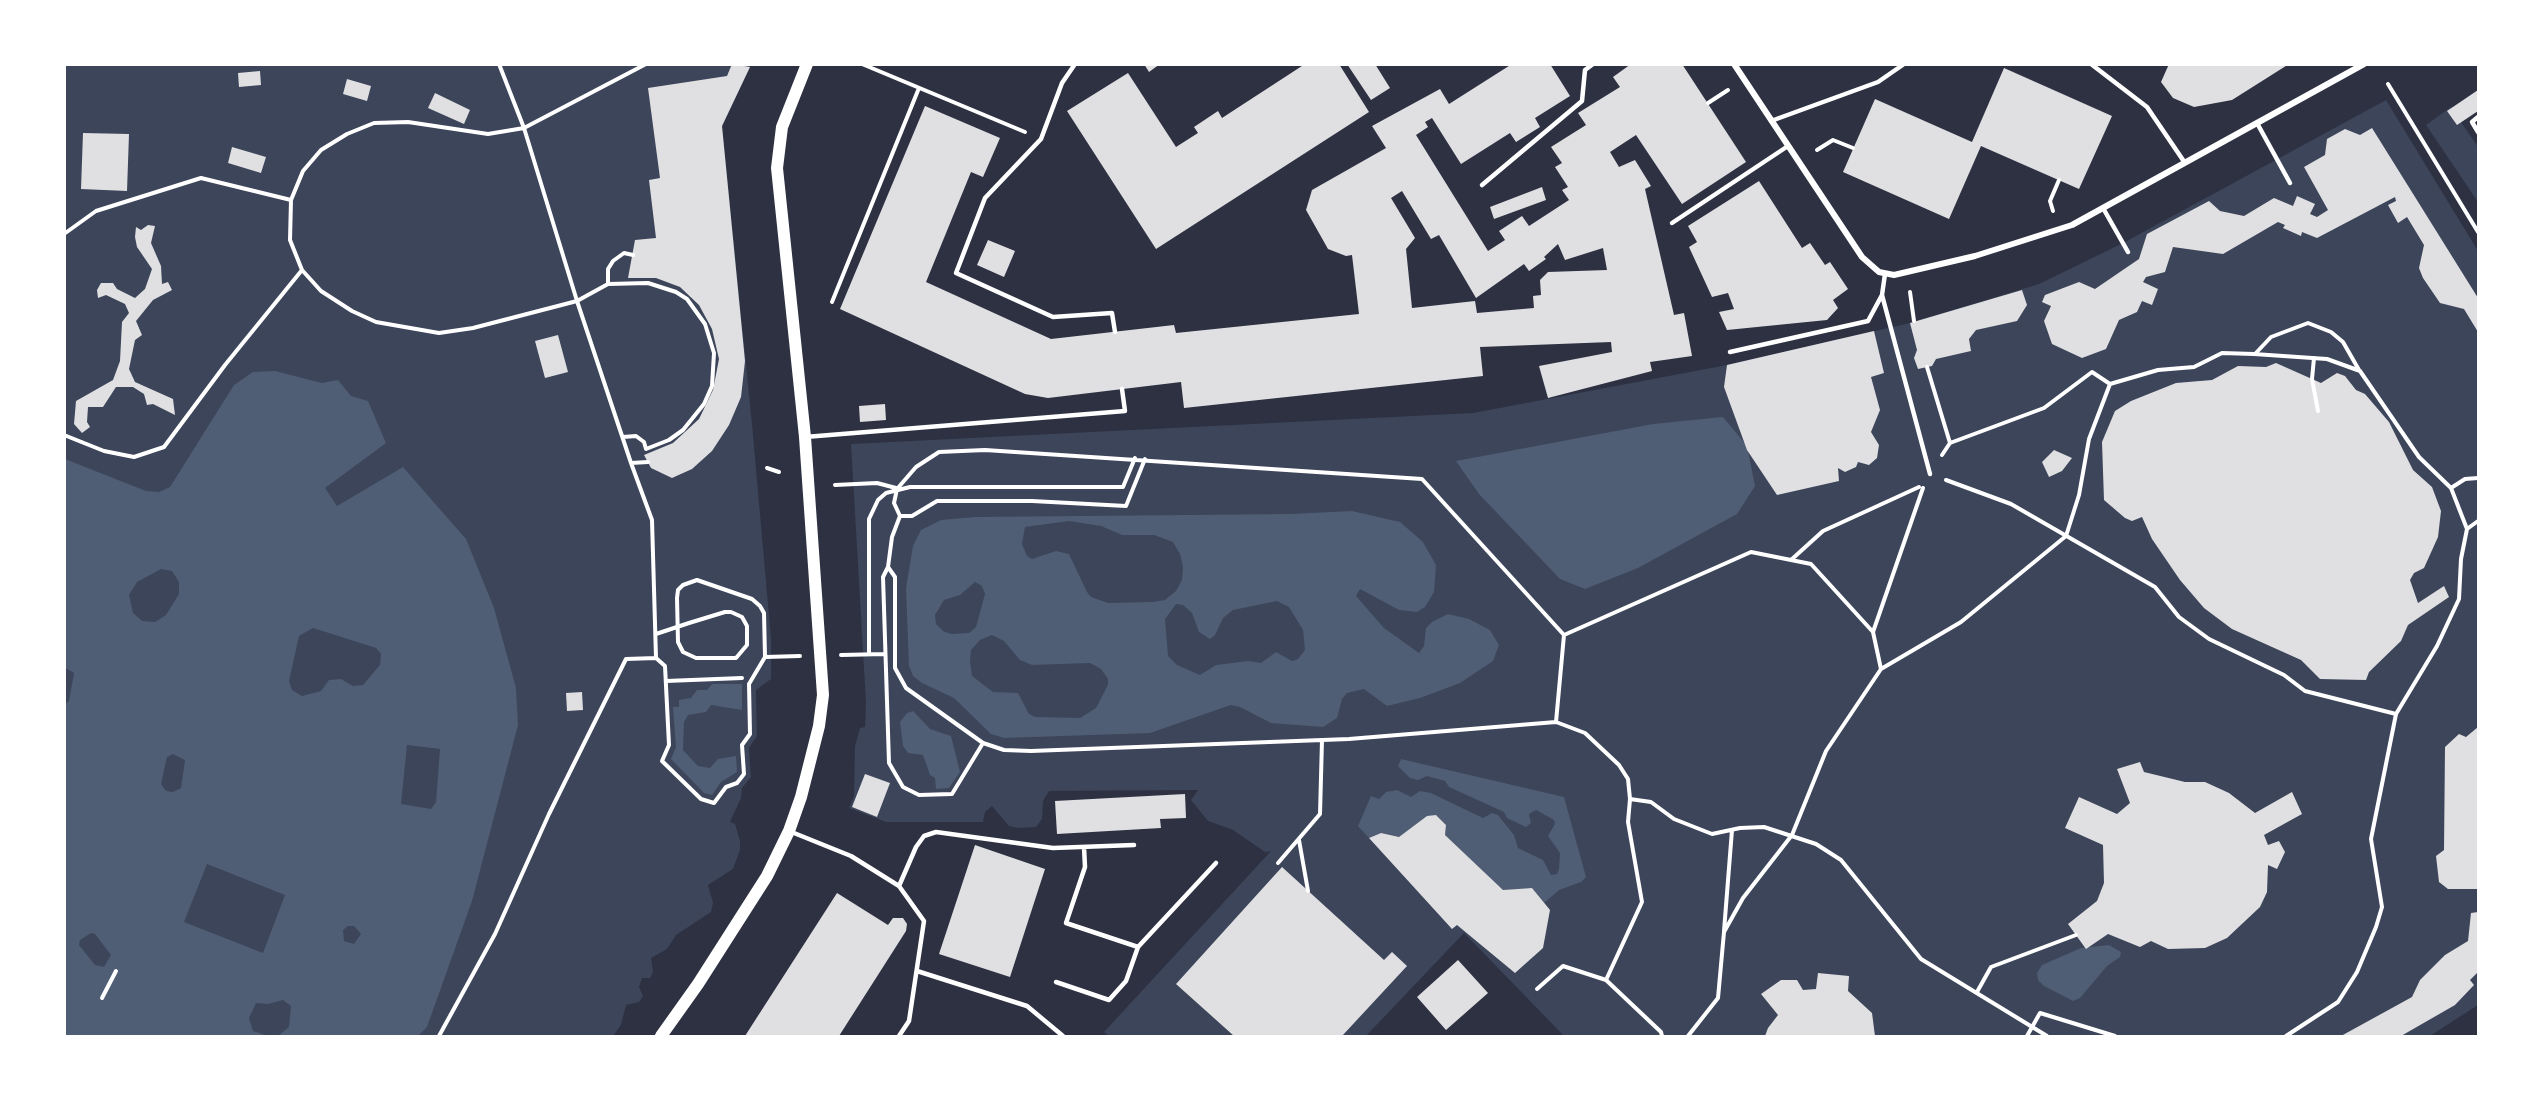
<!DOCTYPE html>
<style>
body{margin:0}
#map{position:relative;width:2543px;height:1101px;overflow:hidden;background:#2d3142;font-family:"Open Sans",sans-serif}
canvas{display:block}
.frame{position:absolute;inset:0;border:66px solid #fff;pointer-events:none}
</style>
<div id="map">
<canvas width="2543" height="1101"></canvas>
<div class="frame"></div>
</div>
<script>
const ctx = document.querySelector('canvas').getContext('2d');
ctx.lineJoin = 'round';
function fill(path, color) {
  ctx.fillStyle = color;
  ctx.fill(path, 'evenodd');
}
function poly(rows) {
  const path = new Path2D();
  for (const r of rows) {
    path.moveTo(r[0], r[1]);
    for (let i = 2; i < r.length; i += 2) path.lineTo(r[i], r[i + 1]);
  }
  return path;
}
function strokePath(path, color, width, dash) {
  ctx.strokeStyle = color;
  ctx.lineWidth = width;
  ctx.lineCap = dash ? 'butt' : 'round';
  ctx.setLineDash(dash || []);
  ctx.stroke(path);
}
fill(poly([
 [64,65,751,65,722,127,752,424,771,638,771,679,756,690,757,736,749,748,751,777,742,788,741,798,730,822,735,824,740,841,740,850,733,869,708,885,713,903,711,912,676,935,667,949,651,958,653,972,650,978,642,978,639,987,643,996,639,1002,626,1005,621,1025,613,1036,65,1036],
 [2386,100,2478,251,2478,1005,2430,1036,1564,1036,1464,933,1366,1036,1109,1036,1104,1032,1271,851,1265,852,1233,830,1208,821,1191,800,1198,790,1049,791,1043,801,1042,819,1036,827,1018,828,1009,826,992,806,985,812,983,822,886,822,849,808,854,796,855,746,860,728,865,727,866,703,851,444,1473,413,1727,365,1910,323,2039,284,2123,243],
 [2451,107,2478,147,2478,202,2426,125]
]), '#3c4559');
fill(poly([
 [275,371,322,383,338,380,351,396,368,401,386,443,325,488,337,506,403,467,466,539,494,608,516,688,518,725,472,901,427,1027,418,1036,278,1036,289,1027,291,1006,283,1000,268,1004,256,1003,249,1018,253,1031,268,1036,65,1036,64,705,69,701,74,673,64,667,65,459,146,491,159,492,170,487,234,385,253,372],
 [161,569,172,571,179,582,179,594,166,615,155,622,142,621,133,613,129,595,137,582],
 [313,628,376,648,381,654,380,665,363,685,353,686,341,679,329,680,321,691,302,696,292,690,289,681,299,636],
 [407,745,440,749,436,802,431,809,401,804],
 [173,754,185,760,181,788,173,792,166,791,161,784,167,757],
 [207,864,285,895,263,953,184,922],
 [348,926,354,926,361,934,354,944,344,941,343,930],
 [91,933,95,934,111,955,104,967,95,965,79,945,80,940],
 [1723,417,1747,446,1755,486,1737,514,1638,568,1585,589,1560,579,1479,494,1456,461,1653,424],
 [1352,511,1400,522,1423,542,1436,565,1434,592,1425,607,1417,612,1399,610,1360,589,1356,596,1384,628,1419,653,1424,646,1426,628,1432,622,1448,614,1469,619,1490,630,1499,645,1493,661,1460,683,1420,698,1387,706,1364,689,1347,693,1342,699,1337,718,1323,727,1271,723,1240,707,1231,705,1150,733,1004,738,991,734,954,698,922,683,913,676,909,666,906,588,913,546,921,530,941,520,975,517,1290,514],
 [1069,521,1101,526,1122,535,1154,535,1173,542,1180,554,1183,567,1182,580,1176,591,1165,600,1153,602,1108,603,1091,597,1087,592,1069,554,1056,551,1032,559,1027,556,1022,544,1025,527],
 [975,582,982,586,985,594,976,627,969,633,951,634,943,631,936,624,935,615,944,600,960,595],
 [1277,601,1289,607,1303,630,1305,650,1298,659,1292,661,1276,652,1261,663,1248,661,1216,665,1200,675,1177,665,1168,656,1165,619,1176,604,1183,605,1192,613,1199,632,1210,639,1215,635,1223,618,1233,610],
 [992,635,1004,641,1020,660,1032,665,1090,663,1101,669,1108,679,1108,685,1096,708,1080,718,1035,717,1029,714,1018,693,993,692,972,676,970,662,971,650,980,640],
 [712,684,742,684,742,710,711,705,706,712,688,715,684,722,683,750,698,766,710,768,718,759,736,756,737,772,721,782,712,795,704,793,671,759,676,747,673,707,679,707,679,700,691,698,697,690,707,690],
 [913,711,930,729,951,736,960,772,949,788,936,789,935,778,930,775,923,755,908,753,903,746,900,722,907,713],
 [1401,759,1564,797,1586,877,1581,882,1559,890,1544,903,1532,888,1503,890,1445,835,1446,825,1436,815,1427,817,1399,837,1381,833,1369,838,1358,826,1371,796,1379,799,1386,792,1397,790,1411,797,1420,791,1431,793,1483,818,1492,813,1498,815,1514,835,1518,848,1543,860,1551,875,1557,874,1559,869,1560,853,1548,836,1555,824,1554,820,1536,810,1529,814,1531,823,1526,827,1507,818,1504,812,1449,787,1445,781,1427,776,1418,780,1410,778,1398,766],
 [2109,945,2121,952,2120,957,2107,966,2080,998,2073,1001,2044,986,2038,980,2037,973,2042,965,2081,948]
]), '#4f5d75');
fill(poly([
 [732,64,750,67,722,126,745,361,741,397,729,425,712,451,692,469,672,478,651,468,644,455,673,443,699,419,713,390,719,359,712,329,699,305,680,287,656,278,628,278,635,240,656,238,649,180,660,178,648,88,727,76],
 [1144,64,1160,64,1149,72],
 [1305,64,1339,64,1369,112,1156,249,1067,111,1128,73,1176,147,1198,133,1194,127,1218,111,1222,118],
 [1347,64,1375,64,1390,88,1371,100],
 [1512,64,1550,64,1570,96,1535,118,1540,127,1516,142,1510,133,1461,164,1432,118,1425,122,1428,127,1416,135,1488,251,1505,240,1499,231,1522,216,1529,226,1569,200,1562,190,1568,187,1555,167,1562,163,1551,147,1586,125,1578,113,1620,87,1613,77,1631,64,1682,64,1746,162,1682,204,1636,135,1610,152,1619,167,1635,160,1651,186,1645,189,1674,315,1684,313,1692,356,1650,362,1652,371,1548,398,1539,366,1612,352,1611,342,1480,347,1483,376,1184,408,1181,382,1048,398,1025,394,840,309,925,106,1000,138,983,177,971,172,926,282,1051,339,1174,325,1176,333,1359,314,1352,255,1346,256,1328,249,1306,210,1312,190,1386,148,1372,126,1440,89,1449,104],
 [1402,191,1431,239,1439,235,1476,298,1524,264,1529,271,1546,259,1544,257,1558,244,1565,260,1603,248,1607,270,1548,272,1540,280,1541,295,1533,296,1534,308,1477,313,1475,301,1412,308,1406,249,1415,238,1391,198],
 [2169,64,2289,64,2232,100,2194,107,2173,98,2161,82],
 [2004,68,2112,116,2079,189,1981,146,1949,219,1843,172,1875,99,1972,142],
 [260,71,261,85,239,87,238,73],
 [347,79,371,86,367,101,343,94],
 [2478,90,2478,111,2457,125,2447,111],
 [435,93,470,110,464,124,428,108],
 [2372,128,2478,298,2478,332,2464,309,2440,303,2423,278,2419,268,2424,245,2407,217,2398,223,2388,205,2396,201,2395,197,2317,238,2302,232,2301,236,2283,228,2285,225,2278,222,2223,254,2173,247,2165,272,2146,277,2143,282,2158,289,2152,305,2142,301,2137,312,2119,320,2106,349,2082,358,2052,344,2044,321,2051,306,2042,302,2045,295,2079,282,2095,289,2139,259,2147,234,2209,201,2220,211,2244,216,2274,198,2293,206,2297,196,2315,204,2310,214,2317,217,2328,210,2304,167,2325,155,2327,139,2345,129,2360,135],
 [83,133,129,134,127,191,81,189],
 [232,147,266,157,261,173,228,163],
 [1759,181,1802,248,1810,243,1825,265,1830,262,1848,289,1833,300,1838,308,1827,320,1727,330,1719,312,1734,309,1728,293,1712,297,1689,247,1697,242,1688,226],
 [1542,187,1546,200,1494,219,1490,207],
 [148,225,155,226,151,243,161,266,162,284,168,282,172,290,153,300,136,321,142,335,135,340,129,369,135,382,173,399,175,415,153,404,147,405,144,394,133,387,116,387,103,407,88,407,87,422,90,427,82,433,74,424,76,401,113,380,120,361,122,322,129,313,125,304,106,295,98,298,97,290,101,283,113,283,117,289,135,298,145,289,152,269,137,247,135,237,136,227,141,230],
 [988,240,1015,251,1004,277,977,265],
 [2022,290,2027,305,2017,321,1976,330,1969,339,1971,351,1936,359,1932,366,1918,369,1914,358,1917,350,1910,323],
 [1874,331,1884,373,1871,377,1880,410,1871,432,1879,445,1877,458,1869,465,1858,462,1856,467,1845,472,1838,468,1839,481,1777,495,1747,450,1724,387,1727,365],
 [558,335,568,372,545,378,535,341],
 [2276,363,2321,383,2337,373,2345,376,2356,390,2365,394,2389,422,2413,470,2432,487,2441,511,2438,537,2424,568,2414,573,2410,580,2418,603,2444,586,2449,597,2408,625,2401,641,2369,672,2366,680,2320,679,2301,660,2232,629,2204,608,2180,580,2152,539,2142,517,2132,521,2125,518,2104,500,2102,442,2115,411,2131,401,2176,383,2212,380,2238,366,2266,367],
 [885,404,886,420,860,422,859,406],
 [2054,450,2072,458,2062,471,2049,477,2042,462],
 [582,692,583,710,567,711,566,693],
 [2478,727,2478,889,2448,889,2439,882,2436,856,2444,850,2445,747,2459,734,2466,737],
 [2140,762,2144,772,2185,782,2205,782,2229,793,2255,813,2292,792,2302,814,2264,835,2268,845,2279,841,2285,852,2277,869,2268,865,2267,892,2260,907,2227,938,2205,948,2168,949,2151,941,2140,947,2108,934,2086,949,2068,924,2097,901,2104,883,2103,845,2065,828,2079,797,2117,814,2130,803,2117,769],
 [865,774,890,783,877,817,852,807],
 [1185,794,1186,818,1160,819,1161,828,1057,834,1055,801],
 [1436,815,1446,825,1445,835,1503,890,1532,888,1550,910,1543,948,1515,973,1457,925,1452,929,1369,838,1381,833,1399,837,1427,816],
 [975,845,1045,869,1010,977,939,954],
 [1282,867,1384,960,1392,952,1407,966,1342,1036,1234,1036,1176,984],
 [837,893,888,925,893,918,903,918,907,924,906,931,839,1036,745,1036],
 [2478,912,2478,972,2470,980,2474,985,2455,1005,2401,1036,2341,1036,2412,997,2420,980,2445,955,2468,941,2471,913],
 [1458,960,1488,993,1446,1030,1417,997],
 [1818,973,1849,976,1848,991,1872,1013,1875,1036,1765,1036,1768,1028,1778,1015,1761,994,1781,980,1797,980,1803,990,1816,989]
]), '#e0e0e3');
strokePath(poly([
 [499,64,524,128,646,64],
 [862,64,1025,132],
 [2388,84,2478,232],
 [1708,103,1728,90],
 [1817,150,1833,140,1853,148],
 [2053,211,2050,201,2059,180],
 [64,234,96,211,201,178,291,200],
 [608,284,608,269,613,261,624,253,633,255],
 [1910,292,1914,321],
 [832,302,919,88],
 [2255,354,2271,337,2308,323,2331,332,2343,342,2359,370],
 [2314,358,2312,379,2318,411],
 [1927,367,1950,443],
 [64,435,104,451,134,457,164,447,225,365,302,270],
 [623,437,636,436,644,442,646,449,669,440,683,430,704,404,712,386,714,353,705,324,687,299,676,292,648,283,608,284,577,301,473,328,439,333,376,322,352,311,321,291,302,270,290,240,291,200,303,171,321,150,347,134,374,123,408,122,488,134,524,128,577,301,631,463,652,520,656,658],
 [1942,455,1950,443,2044,408,2092,372,2110,384,2158,370,2194,367,2222,353,2254,354,2327,359,2360,371,2419,457,2451,488,2467,529,2461,559,2459,599,2437,646,2396,714,2371,839,2382,907,2376,927,2357,972,2338,1002,2286,1036],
 [631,463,648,462],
 [767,468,779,472],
 [1946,480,2011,504,2155,587,2179,617,2209,639,2284,675,2305,691,2396,714],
 [835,485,877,483,896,488],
 [2451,488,2465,479,2478,478],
 [900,516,912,516,937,501,1032,501,1126,506,1145,459],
 [2467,529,2478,521],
 [1791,560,1823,531,1919,487],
 [888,567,883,577,889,763,903,787,919,795,952,794,983,743],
 [1873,632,1923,488],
 [1564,635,1751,552,1811,564,1873,632,1881,669,1826,751,1792,835,1743,898,1724,932,1718,998,1688,1036],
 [869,654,869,519,878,500,886,493,910,487,1123,487,1135,458],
 [841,655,885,654],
 [765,657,800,656],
 [1881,669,1961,622,2066,536,2079,495,2089,439,2110,384],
 [666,681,742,678],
 [1556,722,1349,739,1031,751,1004,750,983,743,906,688,895,668,895,577,888,567,892,537,900,516,894,503,897,489,916,467,939,452,985,450,1422,479,1564,635,1556,722,1585,733,1619,765,1628,779,1630,799,1651,802,1674,819,1712,834,1740,828,1764,827,1816,844,1841,860,1921,959,2047,1036],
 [1630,799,1628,822,1642,902,1606,980,1661,1032,1662,1036],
 [1299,840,1308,891],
 [1278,863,1320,814,1322,740],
 [1724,931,1732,830],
 [1537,989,1563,966,1606,980],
 [1977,992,1991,967,2076,935],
 [102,998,116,971],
 [439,1036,495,934,549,814,626,659,656,658,665,666,669,745,662,761,701,799,714,803,726,787,737,783,744,774,742,745,750,734,749,684,765,657,764,613,760,606,752,599,697,580,683,585,678,590,677,598,678,642,683,652,696,658,736,658,747,645,747,626,742,617,731,612,725,612,689,623,656,634],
 [2027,1036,2040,1013,2115,1036]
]), '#fff', 4);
strokePath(poly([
 [1075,64,1062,83,1041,139,985,198,956,273,1053,317,1112,313,1115,332],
 [2091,64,2147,107,2185,163],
 [2478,117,2472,122,2478,132],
 [1771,121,1878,82,1904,64],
 [2257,123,2290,183],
 [1482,185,1582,101,1585,70,1593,64],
 [2103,208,2128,252],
 [1672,223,1788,146],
 [1885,274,1882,295,1930,474],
 [1730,352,1868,321,1882,295],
 [805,437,1125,411,1122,389],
 [789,831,851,856,899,886,916,847,924,836,936,832,1053,848,1134,845],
 [1084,847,1085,867,1066,923,1138,947,1216,863],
 [899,886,924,921,909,1021,899,1036],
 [917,971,1027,1006,1063,1036],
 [1056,982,1109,1000,1126,981,1138,947]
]), '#fff', 4.5);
strokePath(poly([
 [1734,64,1862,257,1879,272,1894,275,1975,256,2072,225,2364,64]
]), '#fff', 6);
strokePath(poly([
 [661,1036,698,984,767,876,789,831,801,797,819,726,823,695,805,437,777,168,782,127,807,64]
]), '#fff', 12);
</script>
